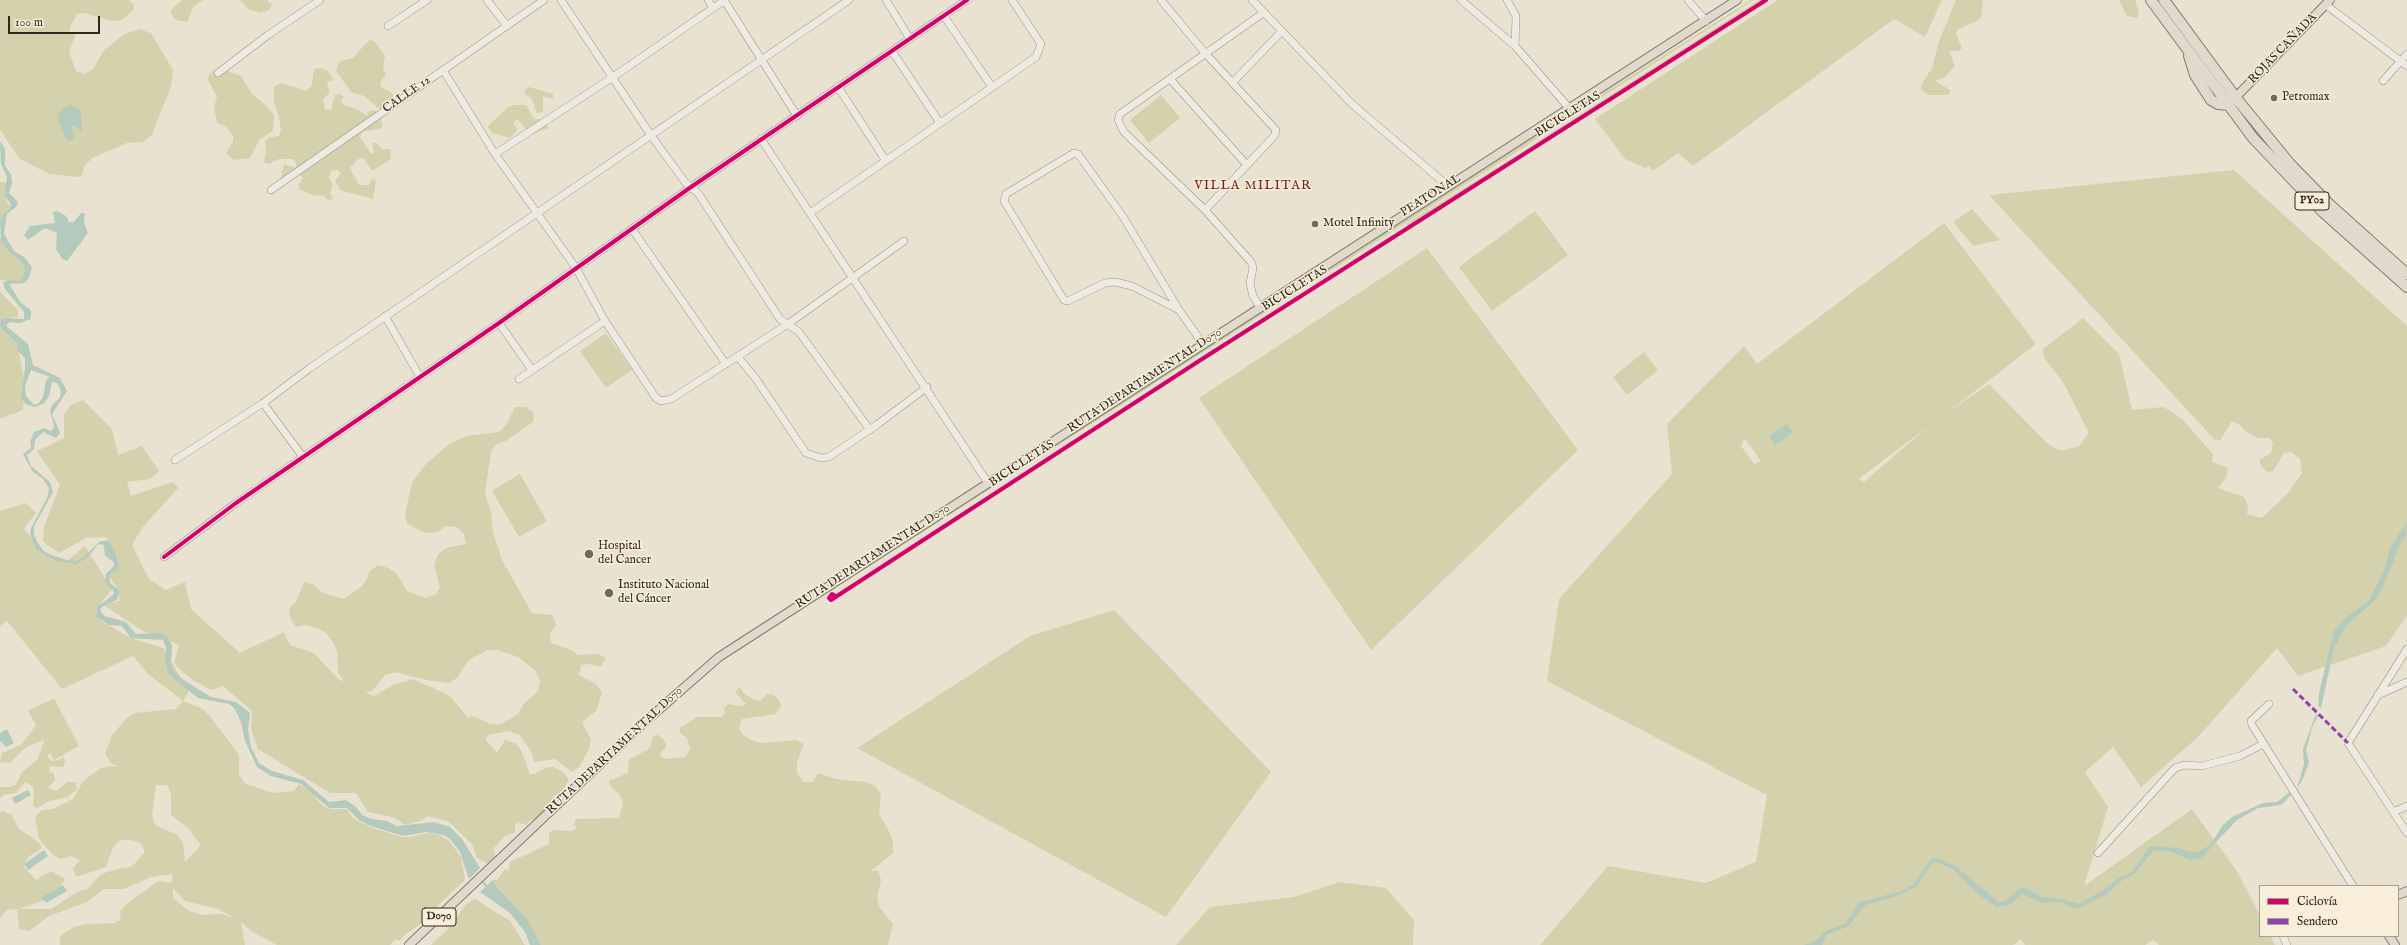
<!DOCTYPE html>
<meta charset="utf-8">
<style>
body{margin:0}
#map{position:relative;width:2407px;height:945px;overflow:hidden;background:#eae2d0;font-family:"IM FELL English",serif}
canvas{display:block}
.legend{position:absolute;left:2259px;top:885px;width:140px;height:52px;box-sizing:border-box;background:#f8eeda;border:1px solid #a89e8e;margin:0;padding:5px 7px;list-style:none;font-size:12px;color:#31261c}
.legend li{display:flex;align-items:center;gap:8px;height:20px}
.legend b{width:20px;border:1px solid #a89e8e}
.scale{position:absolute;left:8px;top:16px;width:92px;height:18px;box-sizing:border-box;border:2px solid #31261c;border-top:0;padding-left:5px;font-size:12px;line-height:14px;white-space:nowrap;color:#31261c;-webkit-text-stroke:3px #f8eeda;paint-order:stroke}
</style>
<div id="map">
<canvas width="2407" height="945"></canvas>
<ul class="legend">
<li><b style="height:5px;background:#d6006c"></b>Ciclovía</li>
<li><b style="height:5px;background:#8e44ad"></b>Sendero</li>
</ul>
<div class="scale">100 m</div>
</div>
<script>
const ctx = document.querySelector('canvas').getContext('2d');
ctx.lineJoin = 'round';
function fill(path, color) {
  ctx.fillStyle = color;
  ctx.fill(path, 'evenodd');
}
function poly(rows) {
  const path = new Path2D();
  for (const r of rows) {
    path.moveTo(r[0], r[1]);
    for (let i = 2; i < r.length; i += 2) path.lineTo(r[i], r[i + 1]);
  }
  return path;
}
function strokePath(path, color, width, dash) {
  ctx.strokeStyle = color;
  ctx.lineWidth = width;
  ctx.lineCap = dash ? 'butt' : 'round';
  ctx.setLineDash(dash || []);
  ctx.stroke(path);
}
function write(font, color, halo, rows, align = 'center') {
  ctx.font = font + ' "IM FELL English",serif';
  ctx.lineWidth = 3;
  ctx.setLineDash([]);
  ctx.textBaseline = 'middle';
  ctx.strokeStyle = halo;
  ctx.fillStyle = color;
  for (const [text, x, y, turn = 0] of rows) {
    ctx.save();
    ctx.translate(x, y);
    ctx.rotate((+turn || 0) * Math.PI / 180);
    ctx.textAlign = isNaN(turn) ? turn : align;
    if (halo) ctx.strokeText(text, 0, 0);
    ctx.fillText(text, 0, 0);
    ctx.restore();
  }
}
fill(poly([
 [0,0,129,0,134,5,133,10,122,20,112,21,84,13,77,14,70,27,70,33,76,35,69,50,70,55,76,71,84,74,93,69,104,50,125,34,139,29,151,33,173,70,171,86,152,135,143,142,127,143,92,158,85,165,82,175,77,177,49,174,20,159,0,130],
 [182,0,204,0,194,6,187,22,176,20,171,14,171,10],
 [240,0,267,0,272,5,269,10,261,13,248,9],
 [1751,0,1754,0,827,593,825,590,1355,253,1451,189],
 [1759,0,1764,0,1445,204,1432,212,1430,209,1514,157],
 [1778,0,1942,0,1925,37,1894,19,1693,166,1678,153,1653,171,1649,166,1645,168,1625,159,1595,119],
 [1956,0,1983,0,1981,17,1977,21,1958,29,1956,34,1962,48,1959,51,1949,51,1955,66,1945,77,1935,81,1950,90,1949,95,1929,95,1921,90,1921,85,1932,68,1939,41],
 [2119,0,2135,0,2139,13,2137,18,2127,16],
 [369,40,374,41,385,56,383,68,386,75,381,81,380,86,392,93,394,99,392,104,384,110,377,107,364,96,351,92,336,71,340,61,353,58],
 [321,68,328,71,334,80,329,81,327,85,330,92,323,99,325,109,331,110,335,95,340,94,344,97,341,101,344,105,359,110,367,116,369,111,374,110,381,116,382,128,362,132,360,137,371,154,374,152,372,143,377,143,382,149,390,149,391,159,374,170,371,170,364,158,358,159,350,168,359,185,369,185,372,178,376,181,373,199,340,190,335,181,341,173,337,170,331,171,329,178,333,185,330,192,333,199,328,200,323,195,315,196,299,189,299,184,303,178,299,174,283,179,281,177,284,164,296,168,296,162,292,159,279,159,269,164,264,162,266,152,265,141,268,138,279,136,281,130,279,117,274,103,274,87,280,83,307,91,312,85,314,69],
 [223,69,241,76,252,94,268,107,274,115,273,131,260,139,250,158,234,160,226,154,233,141,233,136,227,127,217,123,214,107,217,97,207,78,213,70],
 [529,87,553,94,553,99,543,96,543,112,537,113,531,98,524,94,525,90],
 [1161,95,1180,118,1149,143,1130,120],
 [513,105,526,105,534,119,542,119,549,128,530,135,520,121,516,119,513,124,518,129,510,138,492,133,488,127,489,125,508,107],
 [2234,170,2407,326,2407,616,2386,646,2298,676,2277,648,2198,737,2141,787,2113,747,2085,772,2108,807,2084,886,2192,809,2238,873,2260,916,2260,936,2270,936,2275,945,2159,945,2153,940,2145,945,2025,945,2021,939,2013,945,1540,945,1608,866,1706,883,1756,862,1767,795,1547,681,1559,599,1672,474,1667,424,1744,346,1757,364,1944,223,2036,344,1948,412,1989,384,2049,445,2062,451,2079,446,2089,433,2063,382,2044,358,2043,349,2083,318,2119,354,2132,410,2164,407,2182,419,2213,454,2212,462,2228,468,2226,478,2218,488,2244,497,2248,505,2247,514,2262,518,2288,493,2302,473,2300,459,2291,452,2284,453,2273,471,2267,472,2261,466,2259,460,2271,453,2273,443,2269,438,2257,438,2246,432,2239,424,2232,421,2220,440,2214,439,1989,195],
 [1930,425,1864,482,1859,479,1860,478],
 [1744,439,1745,439,1761,461,1754,464,1741,446],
 [0,182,6,182,4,195,10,207,3,213,0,221],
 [1429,209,1432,213,1408,227,1406,224],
 [1972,209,2000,240,1973,246,1953,222],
 [1535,211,1568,255,1492,311,1459,267],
 [0,237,11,254,22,263,25,270,21,281,0,280],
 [1427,248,1578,450,1371,650,1199,398],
 [0,292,18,310,18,317,5,318,1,319,0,322],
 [0,324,17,343,24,379,23,410,0,419],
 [606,333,632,370,606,388,580,351],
 [1644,352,1658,370,1627,395,1613,377],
 [83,400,112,429,118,455,142,446,159,471,150,479,127,482,131,496,173,482,178,488,142,528,132,545,149,579,166,590,185,582,191,609,240,653,284,632,290,645,314,653,337,678,344,682,338,672,337,651,333,642,326,633,317,628,306,625,296,627,290,618,289,608,296,602,304,582,314,585,321,592,343,599,360,588,366,581,370,571,378,565,388,568,397,574,407,591,426,598,435,595,440,587,434,565,438,554,446,548,466,544,464,534,457,527,446,526,437,532,426,533,407,524,405,514,412,483,425,465,449,444,467,436,499,432,506,425,515,407,526,407,534,413,533,422,506,441,496,444,491,452,485,493,491,512,493,532,502,560,532,613,552,615,556,625,550,633,551,643,569,649,578,655,598,654,606,658,601,667,591,664,581,665,579,675,596,684,602,693,596,711,582,722,591,740,589,749,579,767,572,772,555,759,534,762,532,753,520,735,509,731,489,735,485,739,497,753,505,740,515,743,521,750,530,774,535,774,548,767,554,767,563,772,569,780,561,794,552,796,555,799,552,804,537,819,531,820,526,825,518,822,515,826,515,833,506,835,493,849,496,857,489,864,477,858,472,844,449,822,428,816,420,821,405,825,395,818,368,812,356,793,330,793,258,749,251,729,252,711,223,686,211,690,191,679,174,664,179,645,145,632,103,605,120,601,118,589,109,577,118,563,106,537,86,538,59,553,43,542,44,527,60,485,37,451,64,438,64,414,71,405],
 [487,650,498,650,518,657,535,670,540,681,538,691,523,705,518,714,501,724,491,724,472,716,468,718,450,696,413,679,393,685,374,696,365,692,372,691,385,675,395,672,427,680,448,683,457,678,468,661],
 [520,474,547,521,519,537,492,491],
 [26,503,36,513,24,528,42,552,68,560,85,546,112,589,95,611,103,622,131,638,163,648,189,691,183,701,201,708,209,715,239,755,239,774,244,783,272,793,294,791,299,784,311,792,323,806,331,809,347,809,353,818,370,827,402,837,410,837,427,833,440,835,450,842,461,857,465,880,429,914,423,922,406,934,399,941,396,939,390,945,277,945,251,931,241,922,245,945,60,945,60,936,74,927,85,924,115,923,120,920,121,910,129,902,157,882,162,881,171,883,173,874,151,877,124,889,104,889,87,902,49,916,29,931,19,929,17,909,7,910,0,918,0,812,3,811,12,815,19,829,41,844,41,849,28,857,24,867,36,880,51,871,65,878,63,883,48,899,19,909,51,909,77,892,87,889,101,874,121,868,131,867,138,860,145,852,141,843,131,840,120,840,113,848,106,867,76,877,73,868,80,860,71,856,60,859,52,854,39,839,35,817,42,810,53,809,73,799,83,781,101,768,111,766,119,767,111,763,105,754,112,735,126,719,135,713,176,709,183,701,148,674,133,656,62,689,7,621,0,626,0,511],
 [156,785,167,785,171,794,171,815,188,828,201,845,185,862,183,842,176,834,156,826,152,816],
 [173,888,185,901,215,908,234,917,219,914,203,915,189,911,173,898],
 [1114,610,1271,772,1166,917,857,748,1030,636],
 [739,687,746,695,755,700,760,701,767,694,772,694,780,701,781,706,776,714,742,719,739,728,744,736,754,741,764,743,796,740,804,744,797,763,797,773,803,782,813,782,818,773,836,779,867,782,875,786,881,794,879,814,890,833,893,843,893,853,870,872,878,870,881,880,877,899,880,908,893,924,888,945,541,945,527,919,497,887,493,880,497,880,505,869,508,871,510,862,549,844,549,834,552,830,572,831,577,828,574,824,576,819,619,818,623,802,618,793,610,786,609,781,628,773,629,759,647,750,651,746,653,736,658,735,666,742,666,747,662,751,660,756,665,759,685,757,690,749,687,738,680,733,680,728,697,717,722,717,725,713,724,708,728,704,742,706,746,704,735,692],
 [54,698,79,746,54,760,50,753,47,756,51,761,59,760,64,757,65,762,63,767,50,766,49,771,54,774,55,780,48,788,56,791,67,782,73,782,76,783,77,789,68,797,49,801,37,808,33,806,34,788,26,782,15,793,4,795,0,798,0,787,11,787,16,784,22,772,37,760,44,742,43,740,26,747,10,763,0,762,2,753,22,744,36,725,28,711],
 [1340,882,1386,888,1414,920,1413,945,1176,945,1210,907,1294,897],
 [475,899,510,921,525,945,431,945,451,926,466,904]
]), '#d4d1ad');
fill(poly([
 [72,105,80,110,82,129,81,131,76,126,71,126,74,137,71,141,66,139,57,116,65,107],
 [0,141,5,149,5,166,11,174,12,183,9,193,18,202,16,207,7,214,4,234,14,251,24,257,32,267,29,278,24,283,9,284,21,303,31,310,31,319,20,323,10,322,6,326,28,344,33,365,60,378,67,391,52,414,60,433,56,438,43,432,35,440,34,449,27,455,31,466,50,482,53,492,34,526,34,534,37,542,44,551,55,557,76,562,86,555,100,541,108,541,114,549,119,567,117,571,111,573,109,579,111,584,118,589,119,592,117,600,103,606,100,610,104,616,126,622,136,634,161,633,166,636,172,645,171,662,173,670,179,677,211,697,236,702,250,713,248,730,251,747,259,763,272,771,303,780,329,802,346,800,356,807,362,815,372,819,387,821,397,826,434,822,450,827,462,839,480,868,469,879,460,852,450,839,444,835,426,832,403,836,368,825,359,820,347,808,329,808,301,784,271,776,257,767,245,741,241,722,235,709,229,704,198,698,173,678,168,672,165,659,166,648,163,640,131,638,122,626,109,625,96,616,97,607,113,595,114,592,105,582,106,574,114,566,114,562,105,556,104,545,98,544,89,556,77,564,57,561,37,550,30,534,31,528,48,496,49,488,42,478,33,472,23,454,31,448,30,442,34,432,45,428,50,431,53,430,54,425,50,411,52,405,60,398,61,391,57,383,52,382,49,396,43,404,35,407,25,404,21,396,25,369,25,358,17,350,17,343,1,328,0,324,1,319,5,318,24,319,24,312,5,289,3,282,9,280,21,281,25,270,22,263,10,253,1,241,0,221,3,213,9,209,11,204,4,195,7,177,1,164],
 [31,370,50,377,46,380,43,397,39,403,34,405,26,396,25,386],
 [57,211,66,216,69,222,74,222,81,213,85,213,84,223,88,233,67,261,62,259,56,249,57,233,45,228,28,240,24,235,30,226,55,223,53,212],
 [1787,424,1793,432,1775,445,1769,436],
 [2407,522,2406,536,2398,547,2393,563,2377,598,2346,626,2334,648,2321,708,2318,706,2319,693,2334,631,2345,618,2369,601,2385,568,2390,548],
 [2316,714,2318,716,2312,728,2306,750,2309,762,2303,779,2297,788,2304,764,2303,749],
 [7,729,14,743,6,747,0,741,0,733],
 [28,790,31,795,15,804,12,798],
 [2290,792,2291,795,2281,805,2258,808,2237,820,2201,858,2190,860,2172,852,2154,850,2134,874,2118,883,2108,894,2081,907,2074,909,2061,902,2041,903,2022,894,2009,905,1996,907,1978,894,1953,869,1937,862,1932,863,1917,886,1895,897,1867,904,1861,909,1849,926,1826,935,1822,945,1804,945,1815,941,1826,931,1846,923,1858,903,1901,891,1913,885,1931,859,1938,858,1955,866,1999,902,2007,900,2017,890,2025,887,2042,897,2061,899,2079,904,2103,890,2119,878,2131,873,2150,846,2177,848,2197,853,2210,845,2223,825,2232,817,2263,803,2277,802],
 [44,850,48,856,28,870,24,864],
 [493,880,497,887,527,919,541,945,530,945,525,932,510,913,480,892],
 [63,885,67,891,46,903,42,897]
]), '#b3cabc');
strokePath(poly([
 [480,879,488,888]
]), '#b3cabc', 2);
const minor = poly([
 [487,0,507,26],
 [561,0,650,134,685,182,698,193,780,319,799,332,870,430],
 [708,0,713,8],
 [724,0,797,116],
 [886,0,910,39],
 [1161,0,1205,53,1276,130,1275,135,1205,210],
 [1252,0,1352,104,1448,186],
 [1461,0,1515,46,1570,109],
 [1507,0,1516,16,1515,46],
 [1688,0,1706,21],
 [2326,5,2407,66],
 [944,16,992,87],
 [388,26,427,0],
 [892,51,940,123],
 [443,70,495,154,576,268,605,321,656,398,661,401,671,399,788,324,904,241],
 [218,73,268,35,320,0],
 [1170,79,1247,165],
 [2383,81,2407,54],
 [1233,82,1282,31],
 [838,87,886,161],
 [761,139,988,483],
 [495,154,613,77,725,0],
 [271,190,544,0],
 [810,213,1036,57,1041,44,1012,0],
 [632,229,726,364],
 [1260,307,1253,296,1250,283,1253,268,1251,262,1205,210,1124,132,1118,120,1120,114,1263,13],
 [1179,310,1132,286,1115,282,1105,283,1068,301,1064,300,1004,201,1006,194,1074,153,1078,154,1122,215,1179,310,1203,344],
 [385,316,420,377],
 [499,323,532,370],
 [738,357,756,379,806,453,821,458,829,457,878,424,927,387],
 [519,379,605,321],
 [263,403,303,457],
 [175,460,263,403,310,368,849,0],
 [164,557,236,503,499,323,691,187,967,0],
 [2407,649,2348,743,2407,833],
 [2378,695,2407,682],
 [2269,704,2251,721,2252,725,2353,886],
 [2393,812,2407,806],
 [2098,853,2175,768,2184,765,2202,766,2240,756,2263,744],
 [2283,936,2287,945]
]);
const major = poly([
 [2232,101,2330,0],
 [2398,895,2407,891],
 [2389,936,2395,945],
 [409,945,638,728,719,657,1737,0]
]);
const highway = poly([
 [2151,0,2253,138,2323,212,2407,287],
 [2164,0,2236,98,2290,164,2329,204,2407,274],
 [2189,56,2195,75,2211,100,2218,104,2228,105]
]);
strokePath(minor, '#9a9489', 8);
strokePath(major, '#807b71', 10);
strokePath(highway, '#807b71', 12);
strokePath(minor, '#edeae1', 7);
strokePath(major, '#e1d9cb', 8);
strokePath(highway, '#e1d9cb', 10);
strokePath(poly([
 [2293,689,2348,743]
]), '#8e44ad', 3, [6, 3]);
strokePath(poly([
 [164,557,236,503,499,323,691,187,967,0],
 [835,596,832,594,829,598,831,600,834,598,1199,361,1766,0]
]), '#d6006c', 4);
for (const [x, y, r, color] of [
 [2274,98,4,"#72685b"],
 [1315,224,4,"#72685b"],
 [589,554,5,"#72685b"],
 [609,593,5,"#72685b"]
]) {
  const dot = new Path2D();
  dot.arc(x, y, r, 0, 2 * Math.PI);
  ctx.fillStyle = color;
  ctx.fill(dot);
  strokePath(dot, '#f8eeda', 1.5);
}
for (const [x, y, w] of [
 [2312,201,34],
 [439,917,34]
]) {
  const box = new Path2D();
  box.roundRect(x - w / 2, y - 9, w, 18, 3);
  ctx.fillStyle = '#f8eeda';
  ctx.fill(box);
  strokePath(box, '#31261c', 1);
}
write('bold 11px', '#31261c', null, [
 ["PY02",2312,201],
 ["D070",439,917]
]);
write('12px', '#31261c', '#f8eeda', [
 ["ROJAS CAÑADA",2283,49,-46],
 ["CALLE 12",407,95,-35],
 ["BICICLETAS",1568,115,-32],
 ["PEATONAL",1431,196,-32],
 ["BICICLETAS",1295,289,-32],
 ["RUTA DEPARTAMENTAL D070",1145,381,-33],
 ["BICICLETAS",1022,464,-33],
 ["RUTA DEPARTAMENTAL D070",873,557,-33],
 ["RUTA DEPARTAMENTAL D070",615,751,-43]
]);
write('12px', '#31261c', '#f8eeda', [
 ["Petromax",2282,98],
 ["Motel Infinity",1323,224],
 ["Hospital",598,547],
 ["del Cancer",598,561],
 ["Instituto Nacional",618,586],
 ["del Cáncer",618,600]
], 'left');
ctx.letterSpacing = '1px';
write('13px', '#7a1f14', '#f8eeda', [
 ["VILLA MILITAR",1253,186]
]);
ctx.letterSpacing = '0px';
</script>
